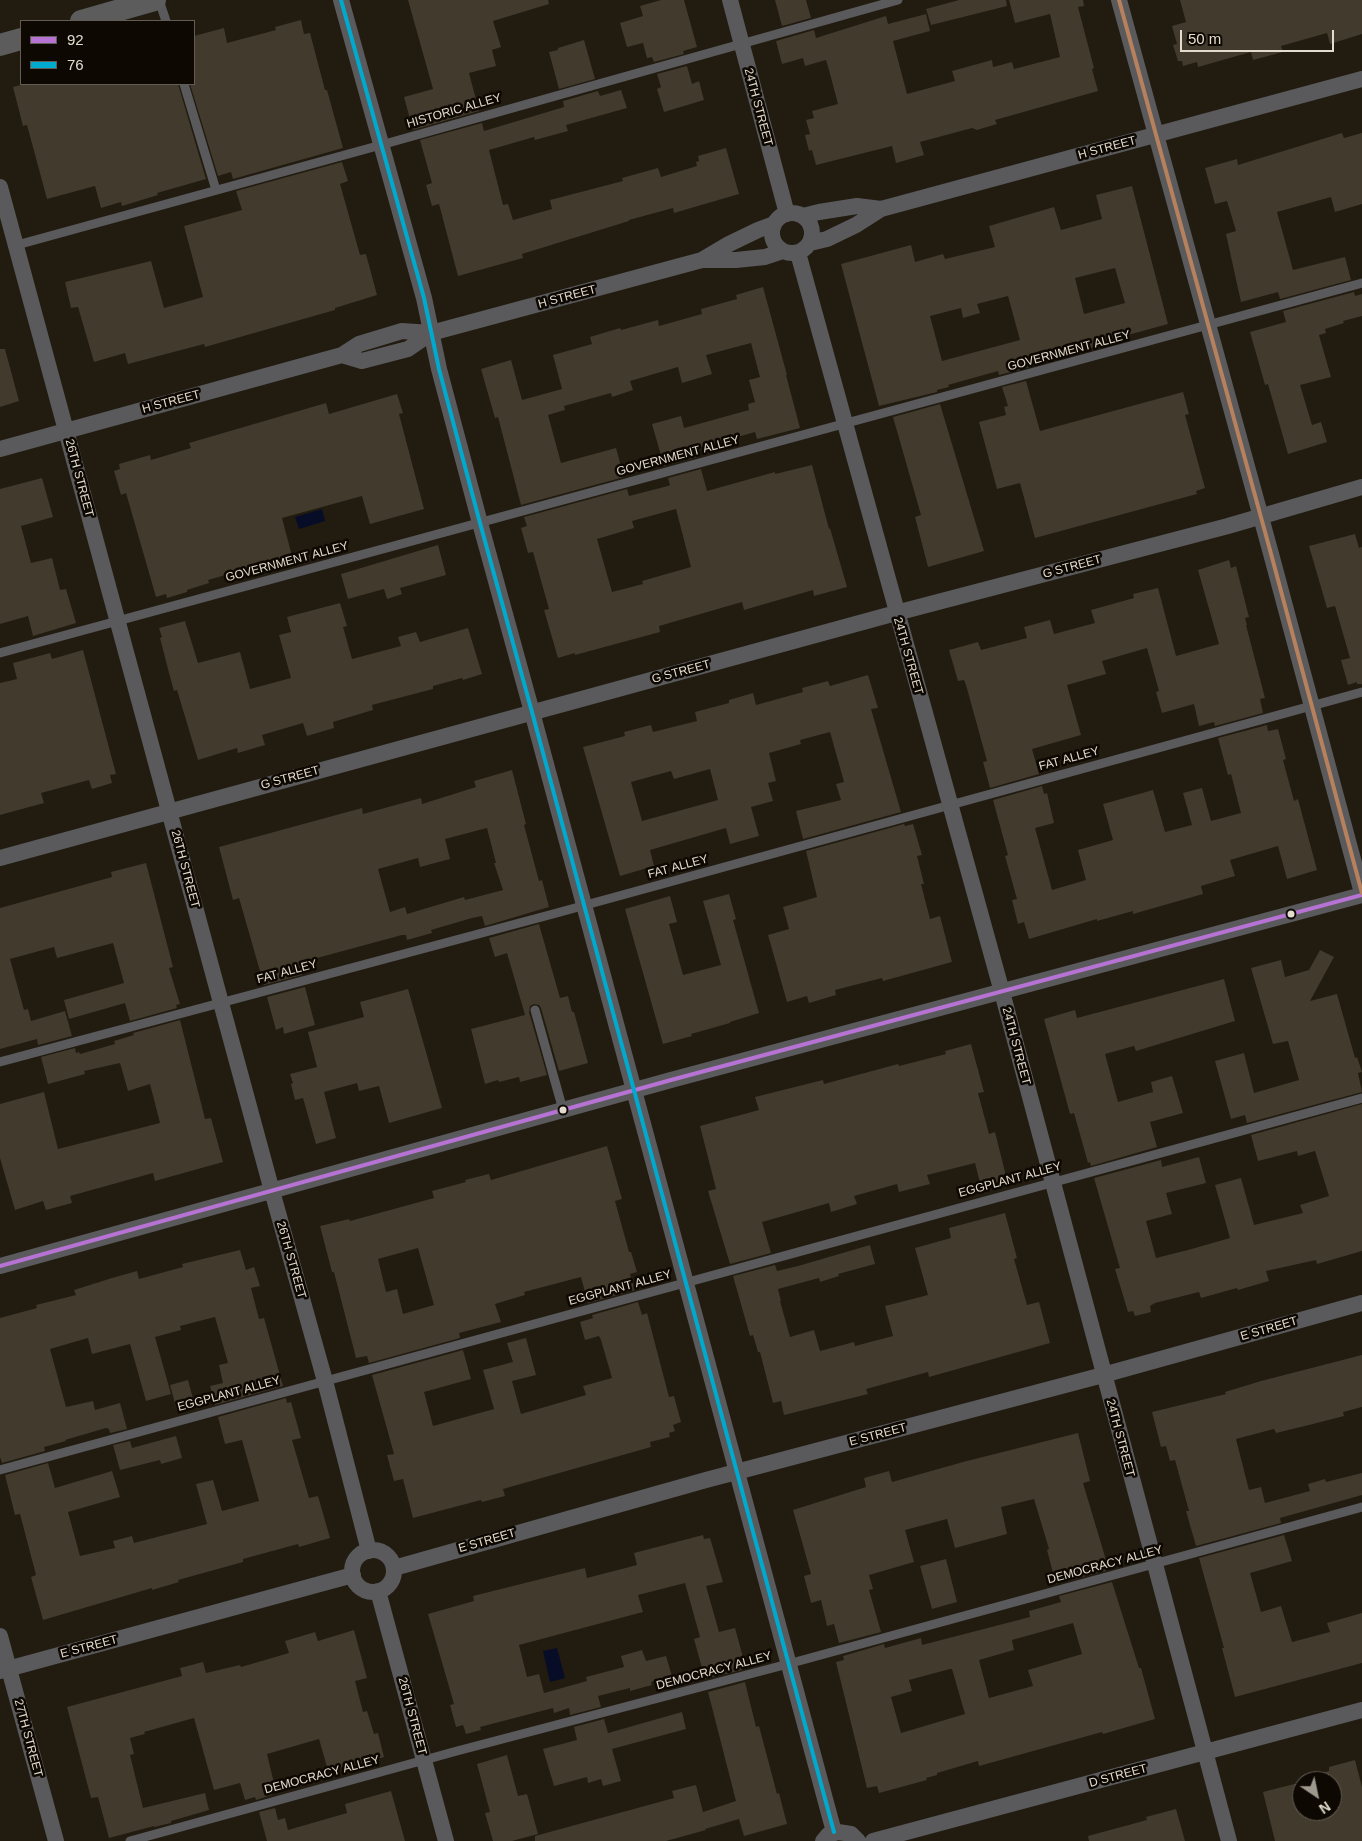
<!DOCTYPE html>
<style>
body{margin:0}
#map{position:relative;width:1362px;height:1841px;overflow:hidden;background:#211b10;font-family:Helvetica,sans-serif}
canvas{display:block}
.legend{position:absolute;left:20px;top:20px;width:175px;height:65px;box-sizing:border-box;background:#0d0802;border:1px solid #635c54;margin:0;padding:6px 9px;list-style:none;font-size:15px;color:#e3dbce}
.legend li{display:flex;align-items:center;gap:10px;height:25px}
.legend b{width:25px;border:1px solid #635c54}
.north{position:absolute;left:1292px;top:1771px;width:50px;height:50px;box-sizing:border-box;background:#0d0802;border:1px solid #635c54;border-radius:50%;rotate:146deg;font-size:14px;font-weight:700;line-height:20px;text-align:center;color:#e3dbce}
.north::after{content:'';display:block;margin:auto;width:18px;height:22px;background:#9f988c;clip-path:polygon(50% 0,100% 100%,50% 72%,0 100%)}
.scale{position:absolute;left:1180px;top:30px;width:154px;height:22px;box-sizing:border-box;border:2px solid #e3dbce;border-top:0;padding-left:6px;font-size:15px;line-height:18px;white-space:nowrap;color:#e3dbce;-webkit-text-stroke:4px #0d0802;paint-order:stroke}
</style>
<div id="map">
<canvas width="1362" height="1841"></canvas>
<ul class="legend">
<li><b style="height:6px;background:#b673d3"></b>92</li>
<li><b style="height:6px;background:#00a9ce"></b>76</li>
</ul>
<div class="north">N</div>
<div class="scale">50 m</div>
</div>
<script>
const ctx = document.querySelector('canvas').getContext('2d');
ctx.lineJoin = 'round';
function fill(path, color) {
  ctx.fillStyle = color;
  ctx.fill(path, 'evenodd');
}
function poly(rows) {
  const path = new Path2D();
  for (const r of rows) {
    if (r.length === 3) {
      path.moveTo(r[0] + r[2], r[1]);
      path.arc(r[0], r[1], r[2], 0, 2 * Math.PI);
      continue;
    }
    path.moveTo(r[0], r[1]);
    for (let i = 2; i < r.length; i += 2) path.lineTo(r[i], r[i + 1]);
  }
  return path;
}
function strokePath(path, color, width, dash) {
  ctx.strokeStyle = color;
  ctx.lineWidth = width;
  ctx.lineCap = dash ? 'butt' : 'round';
  ctx.setLineDash(dash || []);
  ctx.stroke(path);
}
function write(font, color, halo, rows, align = 'center') {
  ctx.font = font + ' Helvetica,sans-serif';
  ctx.lineWidth = 5;
  ctx.setLineDash([]);
  ctx.textBaseline = 'middle';
  ctx.strokeStyle = halo;
  ctx.fillStyle = color;
  for (const [text, x, y, turn = 0] of rows) {
    ctx.save();
    ctx.translate(x, y);
    ctx.rotate((+turn || 0) * Math.PI / 180);
    ctx.textAlign = isNaN(turn) ? turn : align;
    if (halo) ctx.strokeText(text, 0, 0);
    ctx.fillText(text, 0, 0);
    ctx.restore();
  }
}
fill(poly([
 [322,509,325,521,299,529,295,517],
 [557,1648,565,1678,550,1682,543,1651]
]), '#080d27');
fill(poly([
 [408,0,548,0,549,4,493,21,501,47,492,50,496,66,469,73,479,111,413,130,404,97,433,89],
 [661,0,684,0,697,47,683,51,684,54,654,62,652,57,647,58,643,43,627,47,620,23,643,16,640,6],
 [775,0,806,0,811,18,782,26],
 [959,0,1006,0,1007,6,931,25,926,9],
 [1009,0,1083,0,1084,6,1078,7,1094,68,1092,69,1098,91,995,120,997,124,977,130,972,128,920,142,924,155,896,163,892,146,816,165,812,150,809,151,805,135,810,134,806,120,814,118,812,111,838,104,829,70,826,60,805,66,803,58,782,64,776,41,814,30,816,38,886,16,888,24,926,14,930,31,893,41,907,94,955,81,952,71,992,60,993,67,1012,62,1014,69,1060,57,1050,14,1015,23],
 [1180,0,1362,0,1362,34,1330,44,1327,33,1281,46,1283,52,1253,60,1251,52,1198,67,1197,62,1183,66,1182,61,1178,61,1173,45,1177,44,1172,26,1186,22],
 [301,20,304,34,310,33,325,90,327,90,343,148,233,179,231,172,218,176,190,84,194,84,194,36,224,28,227,43,276,30,275,27],
 [584,40,595,79,559,89,549,52,558,50,558,48],
 [687,66,692,84,699,81,704,100,664,112,657,89,661,87,657,74],
 [25,84,178,84,206,179,157,193,158,195,122,206,121,202,101,208,95,186,47,199,27,125,23,126,13,87],
 [621,90,627,108,566,125,568,131,535,140,534,137,489,150,503,205,508,204,513,220,552,209,550,200,623,181,622,178,658,168,661,177,697,166,696,162,699,161,698,156,726,148,739,194,674,213,673,208,629,220,629,221,522,254,523,258,458,276,439,204,432,206,426,185,432,183,420,140,482,123,484,131,564,107,563,101,598,91,600,96],
 [1342,133,1344,138,1362,133,1362,204,1335,212,1331,197,1277,212,1293,270,1345,257,1351,280,1280,299,1278,292,1241,302,1226,234,1236,231,1227,201,1215,204,1205,168,1237,159,1238,165],
 [342,162,348,181,340,184,360,255,366,254,377,295,335,308,335,310,205,347,204,344,128,364,125,353,94,362,78,307,71,308,65,282,151,261,164,308,203,297,184,226,242,210,236,191],
 [1132,186,1168,324,1095,344,1096,347,1023,369,999,375,998,371,948,385,949,387,937,390,937,392,879,406,841,264,911,245,915,262,943,254,945,259,995,247,989,226,1054,207,1061,230,1102,219,1096,195],
 [1115,268,1125,303,1084,314,1075,278],
 [1008,296,1020,340,942,361,930,316,961,308,963,318,980,313,977,304],
 [763,287,787,375,786,375,800,428,757,439,755,432,695,449,697,457,664,466,652,424,681,416,684,428,749,410,748,404,755,402,749,380,760,377,751,343,706,355,712,374,682,383,678,367,630,381,633,390,612,397,611,393,564,406,565,410,548,415,561,463,616,448,624,477,521,505,498,417,495,418,481,369,511,360,522,400,562,389,553,355,592,344,590,337,620,328,621,330,658,320,659,326,702,314,701,309,737,299,736,295],
 [1354,292,1355,296,1362,294,1362,316,1343,321,1344,323,1325,329,1326,333,1319,335,1331,377,1300,385,1312,425,1321,422,1327,442,1288,454,1268,384,1265,385,1250,332,1286,322,1283,311],
 [0,349,5,349,19,401,0,407],
 [1026,381,1040,431,1183,392,1189,414,1185,415,1205,488,1196,491,1197,494,1035,538,1020,483,997,489,979,422,1006,415,1004,407,1008,406,1002,387],
 [397,394,403,413,399,414,424,509,370,524,362,496,282,518,292,556,208,580,209,583,187,590,187,592,167,598,166,594,156,597,126,493,121,495,114,471,120,469,119,464,150,455,151,460,191,448,189,443,326,403,329,414],
 [940,404,984,551,928,567,915,517,921,515,893,417],
 [812,465,829,529,830,528,847,587,814,596,813,590,744,610,742,602,659,626,660,632,575,655,575,653,558,658,544,610,549,609,533,552,528,553,521,528,527,526,524,517,627,489,629,496,668,486,670,485,668,478,701,469,707,491,775,472,775,474],
 [676,509,691,567,642,581,643,584,612,592,597,539,634,528,632,521],
 [42,478,53,517,21,526,31,563,52,558,60,590,66,589,76,623,33,636,28,616,0,624,0,489],
 [1355,534,1359,548,1362,547,1362,684,1357,684,1357,682,1348,685,1341,660,1350,658,1335,606,1327,608,1309,546],
 [438,545,446,575,400,588,402,594,387,599,384,589,348,599,341,574],
 [1229,560,1231,568,1236,566,1249,617,1245,618,1247,625,1246,625,1265,698,1260,699,1263,713,1215,726,1214,722,1199,726,1194,704,1162,713,1156,692,1159,691,1147,648,1102,661,1106,674,1067,685,1081,735,1032,749,1039,774,990,788,983,762,987,761,966,685,964,680,958,681,949,650,978,642,981,650,1027,638,1024,627,1050,620,1054,634,1095,623,1091,610,1134,598,1133,594,1158,588,1176,656,1219,644,1198,570],
 [340,603,347,626,343,627,352,659,401,646,398,637,416,632,420,642,468,628,482,674,463,680,462,678,433,686,433,689,372,705,373,710,333,722,334,728,307,736,303,723,262,735,265,745,238,753,237,748,198,760,177,690,174,691,169,673,160,638,162,637,159,628,185,621,198,663,240,652,250,689,291,678,279,635,291,632,287,617],
 [83,650,116,774,110,775,112,783,92,789,89,780,41,793,44,803,0,815,0,683,17,679,13,663,50,653,52,659],
 [868,675,878,708,871,709,901,812,803,839,796,811,841,800,836,784,844,782,830,732,800,740,801,744,769,753,776,781,768,783,773,801,751,807,759,836,730,844,726,828,650,850,654,866,620,876,583,747,625,736,624,732,651,725,653,732,697,721,695,712,729,703,729,700,753,693,756,705,803,692,802,688,828,681,830,686],
 [710,769,718,800,642,821,631,782,671,771,674,779],
 [1267,725,1268,731,1278,729,1286,759,1283,760,1294,801,1298,799,1317,870,1287,879,1278,846,1230,860,1235,876,1201,886,1203,894,1133,914,1133,911,1097,921,1097,919,1029,939,1024,922,1018,924,1012,900,1017,899,1005,856,1008,855,993,800,1042,786,1044,794,1047,793,1054,823,1035,828,1052,890,1086,880,1078,850,1113,840,1103,804,1153,790,1165,832,1192,825,1183,793,1202,788,1211,821,1241,813,1231,774,1228,775,1218,738],
 [512,770,526,824,524,825,539,881,542,880,549,907,485,926,482,916,472,918,431,930,432,933,407,940,406,935,402,935,306,961,308,968,301,970,302,975,264,985,239,898,233,900,219,847,362,808,363,814,421,798,422,804,476,787,474,781],
 [487,828,496,863,494,863,503,890,465,900,464,897,407,914,405,907,390,912,378,869,418,858,420,867,450,859,445,839],
 [904,824,905,826,913,824,922,855,917,856,924,884,921,884,930,919,940,916,952,962,883,981,882,978,835,990,836,995,809,1003,807,996,787,1002,768,935,789,929,783,907,817,897,806,851],
 [146,863,173,967,169,968,180,1004,176,1005,177,1008,130,1021,125,1003,69,1019,64,1000,124,983,113,943,57,958,54,947,10,959,24,1010,28,1009,31,1021,65,1011,72,1036,38,1045,37,1039,0,1049,0,908,112,877,111,872],
 [729,894,736,919,733,920,759,1013,730,1022,730,1023,691,1034,692,1036,663,1044,625,909,670,896,677,922,669,924,683,975,721,965,703,901],
 [539,924,560,998,568,996,572,1012,574,1012,588,1063,559,1071,541,1008,539,1005,534,1004,530,1006,529,1012,547,1075,520,1082,519,1077,499,1082,498,1080,485,1084,471,1029,525,1015,507,953,495,957,489,938],
 [1320,950,1334,957,1310,1001,1337,994,1355,1058,1357,1057,1362,1072,1358,1073,1362,1092,1247,1123,1245,1115,1231,1119,1215,1061,1244,1053,1254,1093,1299,1080,1288,1041,1273,1044,1251,968,1281,960,1285,977,1309,970],
 [1224,979,1235,1021,1136,1051,1134,1046,1105,1054,1118,1102,1153,1092,1151,1082,1172,1076,1183,1113,1150,1122,1157,1147,1091,1166,1090,1162,1088,1163,1074,1113,1070,1114,1044,1019,1075,1010,1077,1018],
 [305,987,315,1025,284,1034,283,1027,276,1030,267,997],
 [408,989,442,1108,389,1123,379,1086,359,1091,357,1083,324,1092,336,1138,316,1144,303,1098,295,1100,291,1084,293,1083,290,1074,317,1067,308,1032,364,1017,360,1002],
 [180,1020,205,1119,211,1118,223,1162,155,1181,153,1173,70,1196,72,1203,46,1210,43,1201,15,1210,0,1158,0,1104,44,1092,58,1149,160,1123,150,1084,128,1091,120,1063,84,1071,85,1074,48,1084,41,1057,75,1048,76,1053,79,1052,80,1054,115,1044,114,1041,134,1035,133,1033],
 [971,1044,984,1092,978,1093,989,1134,995,1132,1007,1180,981,1187,975,1163,927,1175,930,1184,899,1192,897,1184,854,1196,857,1204,831,1212,829,1203,762,1222,771,1253,730,1264,708,1191,716,1189,700,1126,759,1110,755,1097,823,1080,824,1084,898,1064,899,1066,946,1054,945,1051],
 [1362,1104,1362,1251,1317,1264,1316,1260,1266,1271,1269,1281,1238,1290,1237,1288,1201,1298,1199,1292,1155,1303,1150,1306,1151,1312,1135,1316,1133,1311,1128,1312,1115,1269,1120,1268,1094,1178,1161,1160,1162,1167,1199,1157,1206,1183,1166,1193,1172,1214,1146,1221,1156,1258,1188,1250,1230,1238,1215,1185,1241,1178,1254,1225,1303,1213,1300,1205,1329,1196,1315,1151,1298,1156,1297,1151,1258,1161,1251,1135],
 [607,1146,622,1199,615,1201,629,1252,631,1252,637,1272,630,1274,635,1290,588,1303,581,1277,524,1292,525,1295,495,1304,501,1322,459,1333,460,1338,369,1363,367,1356,356,1358,334,1272,332,1272,320,1226,349,1219,350,1221,434,1198,432,1191,466,1182,465,1180,489,1174,491,1180],
 [418,1248,434,1305,403,1314,397,1289,386,1292,378,1259],
 [1005,1213,1017,1258,1014,1259,1027,1305,1039,1302,1050,1343,929,1377,928,1372,866,1389,868,1394,784,1415,781,1401,773,1403,760,1352,758,1352,753,1335,750,1336,733,1276,775,1265,777,1271,798,1266,870,1245,875,1264,838,1274,839,1276,820,1282,819,1278,778,1289,781,1301,780,1301,790,1337,814,1330,820,1351,854,1342,855,1346,893,1336,885,1306,928,1295,915,1248,951,1238,949,1228],
 [240,1250,246,1270,254,1267,260,1286,251,1288,259,1319,264,1318,283,1386,215,1405,210,1386,223,1383,219,1365,228,1363,215,1317,180,1326,181,1330,155,1337,171,1394,146,1401,130,1344,92,1354,88,1338,50,1349,66,1407,93,1401,95,1410,120,1403,127,1429,110,1433,109,1429,106,1428,65,1440,66,1441,44,1447,45,1451,2,1463,0,1457,0,1318,37,1308,36,1305,76,1295,74,1290,112,1278,137,1271,139,1279,183,1267,182,1264],
 [638,1302,642,1315,647,1313,669,1397,674,1396,681,1422,673,1425,675,1431,669,1433,670,1437,650,1442,651,1447,503,1489,505,1496,482,1502,481,1500,413,1518,403,1479,394,1481,387,1455,394,1454,372,1375,463,1350,471,1379,424,1392,433,1426,494,1409,483,1370,513,1362,507,1343,526,1338,536,1375,512,1381,521,1414,586,1395,583,1386,612,1378,601,1340,599,1336,585,1340,580,1322,593,1318,592,1315],
 [1362,1355,1362,1407,1343,1412,1344,1416,1313,1424,1276,1433,1274,1429,1236,1439,1249,1490,1261,1487,1265,1503,1310,1491,1308,1484,1325,1479,1326,1482,1362,1473,1362,1495,1280,1518,1281,1523,1196,1546,1186,1511,1189,1511,1175,1460,1170,1461,1166,1446,1161,1447,1152,1412,1226,1394,1225,1392,1261,1381],
 [188,1380,195,1406,177,1411,170,1385],
 [286,1398,287,1403,291,1402,301,1438,292,1440,309,1498,318,1496,330,1538,299,1547,298,1544,243,1559,243,1562,178,1580,179,1582,152,1590,152,1588,43,1620,31,1577,36,1575,20,1514,15,1515,5,1475,48,1463,55,1488,112,1471,120,1497,68,1512,80,1556,115,1548,113,1541,132,1536,134,1543,207,1524,196,1484,213,1480,222,1511,259,1501,242,1440,225,1444,218,1417],
 [1078,1433,1090,1481,1083,1483,1109,1570,1056,1584,1047,1550,1049,1549,1034,1499,1001,1507,1007,1534,955,1548,947,1519,905,1530,914,1562,869,1575,873,1589,869,1590,881,1632,839,1643,834,1624,827,1626,821,1600,811,1603,804,1576,811,1574,793,1510,866,1487,864,1478,889,1471,892,1482,963,1462],
 [176,1436,182,1458,161,1464,160,1460,120,1470,113,1445,130,1441,132,1448],
 [703,1535,704,1539,710,1538,723,1582,706,1586,719,1632,735,1628,744,1661,741,1662,742,1670,705,1679,694,1639,700,1637,685,1583,638,1595,643,1612,519,1645,527,1677,539,1674,544,1693,587,1681,586,1677,624,1667,621,1656,642,1650,646,1661,666,1656,672,1676,651,1682,652,1685,630,1691,630,1688,598,1696,601,1707,570,1715,569,1708,554,1713,553,1708,480,1727,481,1730,466,1734,463,1725,456,1727,450,1705,454,1704,428,1614,474,1601,473,1596,585,1568,587,1578,637,1565,634,1553],
 [1284,1535,1292,1561,1250,1573,1261,1612,1281,1606,1292,1642,1330,1632,1327,1623,1362,1613,1362,1663,1235,1697,1222,1648,1224,1648,1199,1558],
 [946,1559,957,1602,932,1609,920,1566],
 [1112,1582,1139,1668,1141,1668,1155,1719,1103,1734,1102,1732,979,1766,978,1761,937,1773,937,1775,926,1778,927,1780,879,1793,877,1786,867,1788,836,1662,844,1660,843,1656,884,1644,885,1648,921,1638,922,1645,1030,1617,1029,1611,1061,1602,1059,1596],
 [1073,1623,1082,1654,1028,1670,1033,1686,989,1698,979,1660,1014,1650,1012,1640],
 [950,1669,952,1669,965,1714,901,1733,891,1697,912,1691,909,1680],
 [354,1630,367,1678,355,1681,363,1712,367,1711,374,1734,378,1733,384,1757,373,1760,373,1762,346,1769,346,1766,334,1769,333,1766,327,1767,319,1739,267,1754,274,1783,269,1784,272,1795,256,1800,255,1797,245,1800,240,1783,214,1790,194,1718,144,1732,145,1734,130,1738,134,1754,130,1755,143,1808,205,1793,209,1810,171,1821,171,1823,154,1827,154,1826,109,1838,98,1797,91,1798,67,1707,182,1676,180,1668,203,1662,206,1673,240,1665,241,1667,289,1653,285,1641,315,1632,318,1641],
 [745,1682,756,1727,759,1726,777,1794,779,1793,787,1824,744,1836,739,1819,705,1829,706,1830,666,1841,535,1841,535,1836,674,1798,672,1791,696,1785,703,1812,736,1801,708,1692],
 [682,1712,686,1729,612,1749,621,1781,603,1786,601,1779,588,1783,587,1777,554,1786,543,1749,577,1740,574,1727,604,1719,608,1733],
 [507,1755,518,1796,527,1794,538,1834,512,1841,493,1841,485,1813,490,1812,477,1764],
 [1355,1760,1362,1787,1362,1841,1275,1841,1263,1792,1302,1782,1302,1811,1332,1811,1332,1781,1303,1781,1302,1778,1329,1771,1329,1767],
 [391,1791,405,1841,267,1841,259,1812,275,1808,278,1820,285,1818,288,1830,347,1813,345,1804],
 [1176,1809,1185,1841,1089,1841,1088,1836,1147,1820,1146,1817]
]), '#413a2d');
strokePath(poly([
 [159,0,166,21],
 [184,84,216,190],
 [17,245,381,145,898,0],
 [0,653,1362,283],
 [535,1010,563,1110],
 [0,1062,553,914,1362,692],
 [0,1470,1362,1098],
 [130,1841,457,1751,788,1664,1362,1507]
]), '#5a5a5c', 9);
strokePath(poly([
 [341,0,424,298,439,369,480,523,532,712,834,1832],
 [730,0,787,214],
 [1119,0,1270,550,1362,893],
 [0,187,272,1191,325,1381,369,1551],
 [792,233,20],
 [803,216,819,212,857,206,881,209],
 [810,243,827,239,856,225,881,209,1362,79],
 [798,253,1002,992,1229,1841],
 [702,260,729,244,758,230,774,224],
 [342,355,362,361,408,349,431,333],
 [0,449,342,355,359,344,402,331,431,333,702,260,736,260,765,257,783,251],
 [0,858,896,613,1228,526,1362,487],
 [0,1266,671,1080,1362,895],
 [373,1571,21],
 [394,1568,706,1480,1103,1375,1362,1303],
 [378,1591,446,1841],
 [0,1636,56,1841],
 [0,1671,353,1575],
 [823,1841,828,1835,838,1832,851,1834,858,1841],
 [873,1841,1362,1710]
]), '#5a5a5c', 16);
strokePath(poly([
 [81,21,155,0],
 [0,45,21,39]
]), '#5c5c5c', 22);
strokePath(poly([
 [0,1266,671,1080,1362,895]
]), '#b673d3', 4);
strokePath(poly([
 [341,0,424,298,439,369,480,523,532,712,834,1832]
]), '#00a9ce', 4);
strokePath(poly([
 [1119,0,1270,550,1362,893]
]), '#b6815c', 4);
for (const [x, y, r, color] of [
 [1291,914,4.5,"#e3dbce"],
 [563,1110,4.5,"#e3dbce"]
]) {
  const dot = new Path2D();
  dot.arc(x, y, r, 0, 2 * Math.PI);
  ctx.fillStyle = color;
  ctx.fill(dot);
  strokePath(dot, '#0d0802', 2);
}
write('12px', '#e3dbce', '#0d0802', [
 ["24TH STREET",758,107,75],
 ["HISTORIC ALLEY",454,111,-16],
 ["H STREET",1107,148,-15],
 ["H STREET",567,297,-15],
 ["GOVERNMENT ALLEY",1069,351,-15],
 ["H STREET",171,402,-15],
 ["GOVERNMENT ALLEY",678,456,-15],
 ["26TH STREET",79,478,75],
 ["GOVERNMENT ALLEY",287,562,-15],
 ["G STREET",1072,567,-15],
 ["24TH STREET",908,656,74],
 ["G STREET",681,672,-15],
 ["FAT ALLEY",1069,759,-15],
 ["G STREET",290,778,-15],
 ["FAT ALLEY",678,867,-15],
 ["26TH STREET",185,869,75],
 ["FAT ALLEY",287,972,-15],
 ["24TH STREET",1016,1046,75],
 ["EGGPLANT ALLEY",1010,1180,-15],
 ["26TH STREET",291,1260,74],
 ["EGGPLANT ALLEY",620,1288,-15],
 ["E STREET",1269,1329,-16],
 ["EGGPLANT ALLEY",229,1394,-15],
 ["E STREET",878,1435,-15],
 ["24TH STREET",1120,1438,75],
 ["E STREET",487,1541,-16],
 ["DEMOCRACY ALLEY",1105,1565,-15],
 ["E STREET",89,1647,-15],
 ["DEMOCRACY ALLEY",714,1671,-15],
 ["26TH STREET",412,1716,75],
 ["27TH STREET",28,1738,75],
 ["DEMOCRACY ALLEY",322,1775,-15],
 ["D STREET",1118,1776,-15]
]);
</script>
